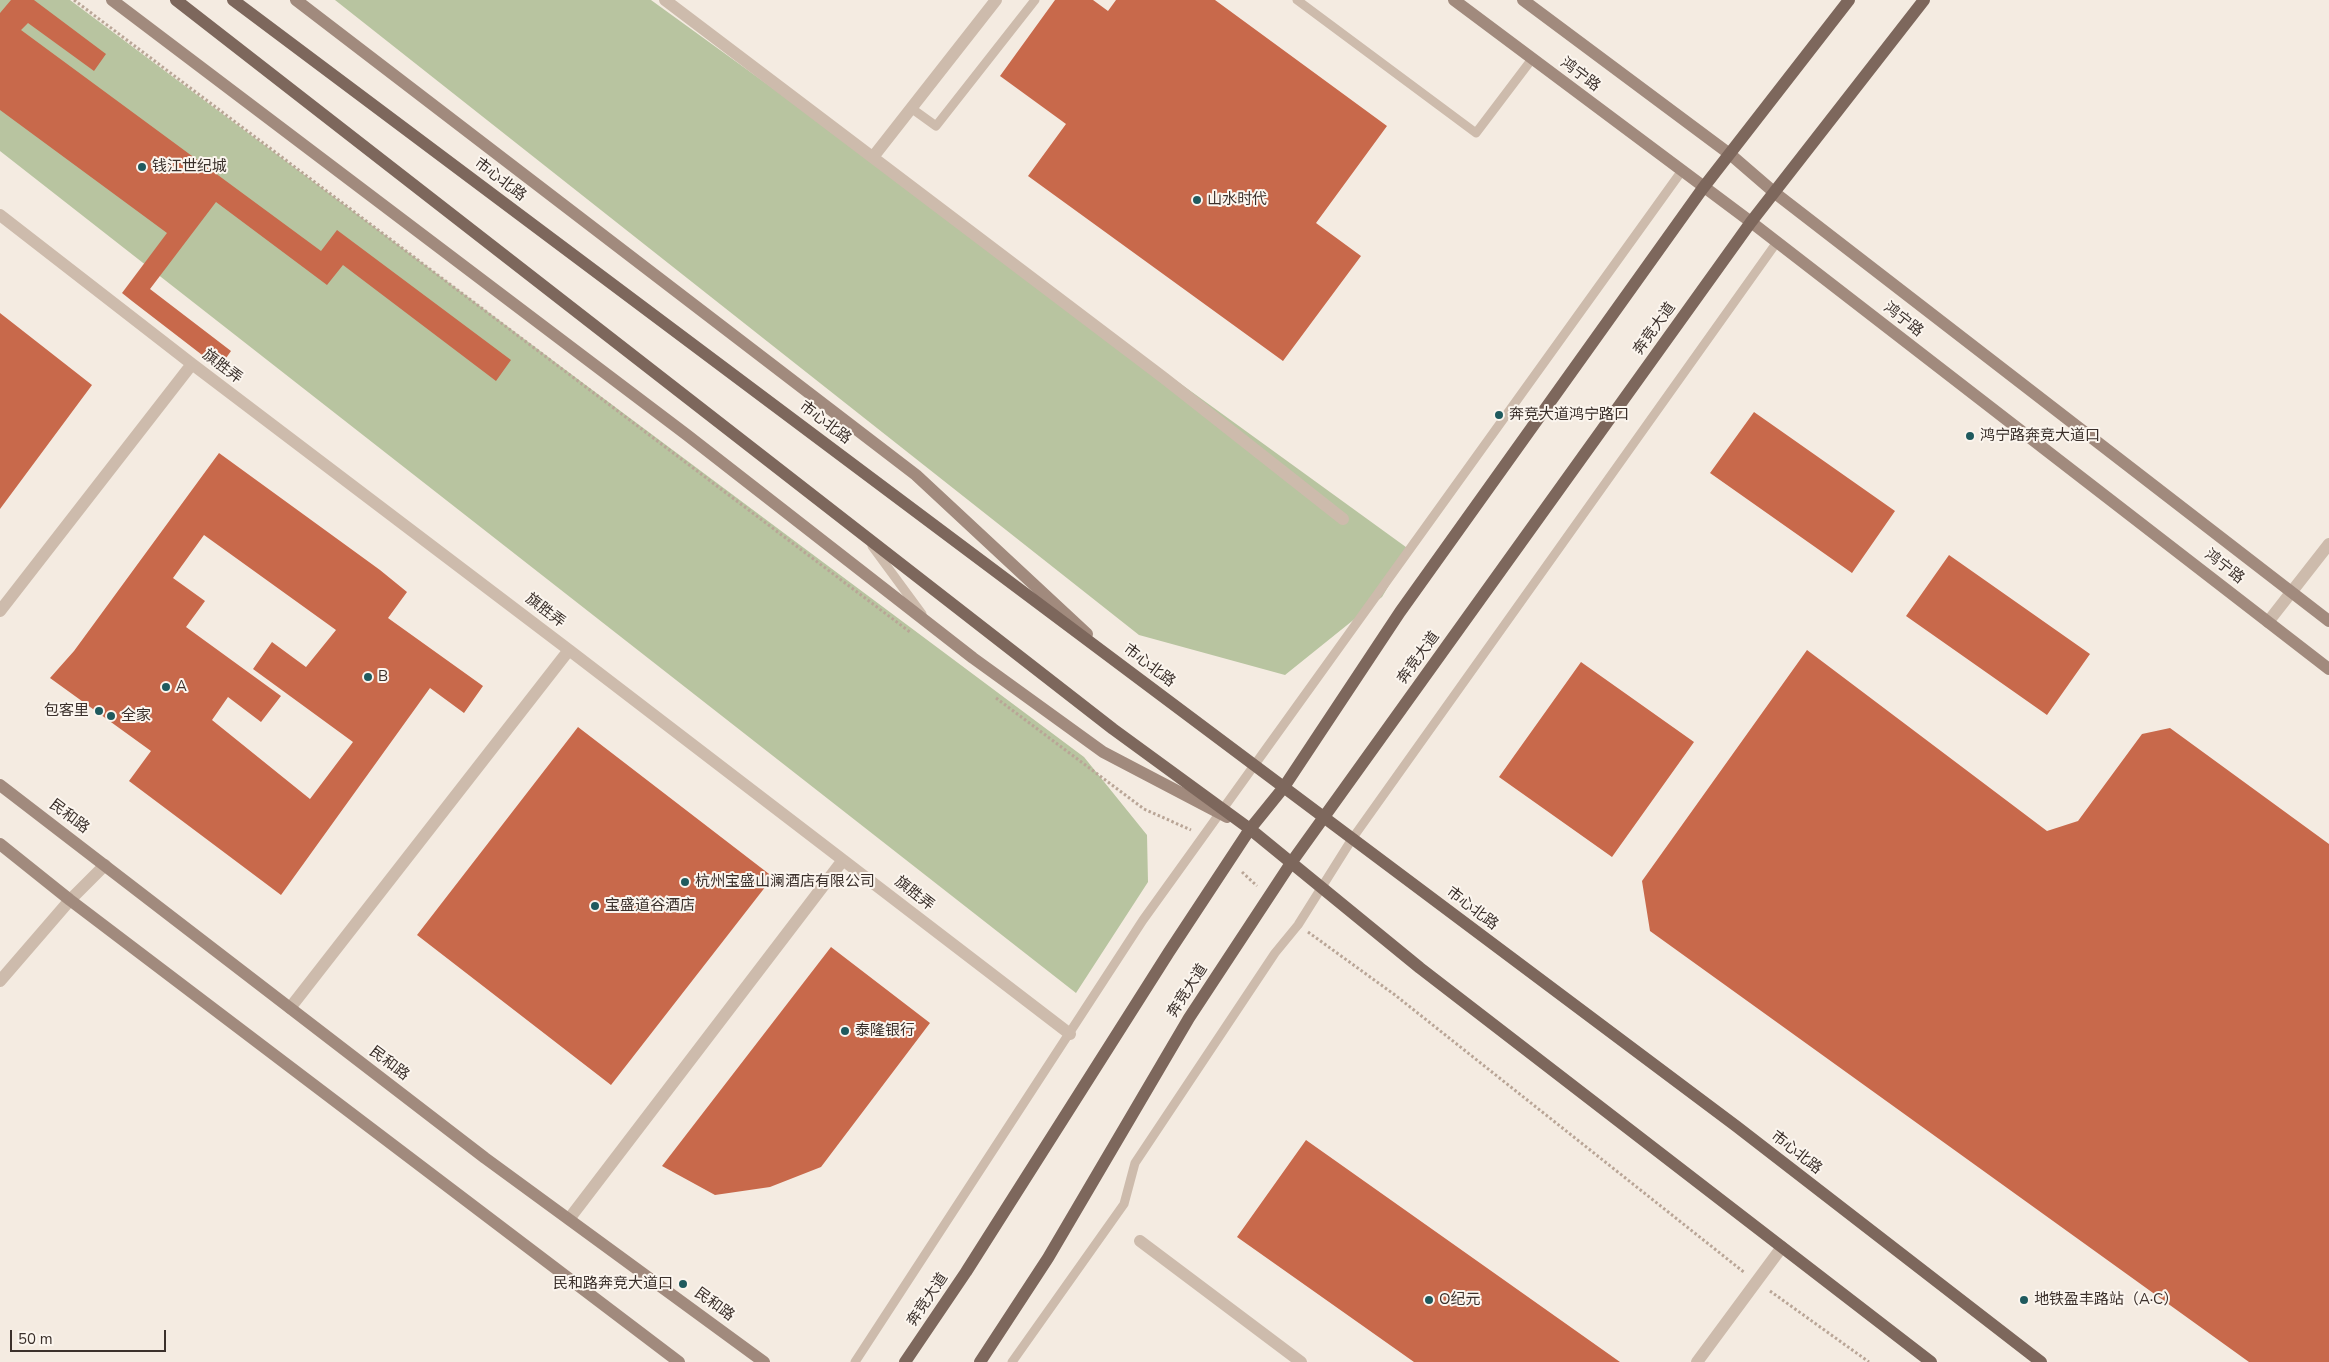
<!DOCTYPE html>
<meta charset="utf-8">
<style>
body{margin:0}
#map{position:relative;width:2329px;height:1362px;overflow:hidden;background:#f4ebe1;font-family:"Nunito Sans",sans-serif}
canvas{display:block}
.scale{position:absolute;left:10px;top:1330px;width:156px;height:22px;box-sizing:border-box;border:2px solid #3b302b;border-top:0;padding-left:6px;font-size:15px;line-height:18px;white-space:nowrap;color:#3b302b;-webkit-text-stroke:4px #fbf5ee;paint-order:stroke}
</style>
<div id="map">
<canvas width="2329" height="1362"></canvas>
<div class="scale">50 m</div>
</div>
<script>
const ctx = document.querySelector('canvas').getContext('2d');
ctx.lineJoin = 'round';
function fill(path, color) {
  ctx.fillStyle = color;
  ctx.fill(path, 'evenodd');
}
function poly(rows) {
  const path = new Path2D();
  for (const r of rows) {
    path.moveTo(r[0], r[1]);
    for (let i = 2; i < r.length; i += 2) path.lineTo(r[i], r[i + 1]);
  }
  return path;
}
function strokePath(path, color, width, dash) {
  ctx.strokeStyle = color;
  ctx.lineWidth = width;
  ctx.lineCap = dash ? 'butt' : 'round';
  ctx.setLineDash(dash || []);
  ctx.stroke(path);
}
function write(font, color, halo, rows, align = 'center') {
  ctx.font = font + ' "Nunito Sans","Noto Sans SC",sans-serif';
  ctx.lineWidth = 4;
  ctx.setLineDash([]);
  ctx.textBaseline = 'middle';
  ctx.strokeStyle = halo;
  ctx.fillStyle = color;
  for (const [text, x, y, turn = 0] of rows) {
    ctx.save();
    ctx.translate(x, y);
    ctx.rotate((+turn || 0) * Math.PI / 180);
    ctx.textAlign = isNaN(turn) ? turn : align;
    if (halo) ctx.strokeText(text, 0, 0);
    ctx.fillText(text, 0, 0);
    ctx.restore();
  }
}
fill(poly([
 [0,0,70,0,1084,757,1147,835,1148,882,1076,993,0,151],
 [335,0,651,0,1410,550,1382,597,1285,675,1139,635]
]), '#b8c4a0');
fill(poly([
 [11,0,34,0,106,54,94,71,28,23,21,30,321,251,337,230,511,360,496,381,343,265,327,285,216,202,150,289,231,351,219,368,132,301,122,293,167,233,0,110,0,13],
 [1055,0,1093,0,1108,11,1116,0,1215,0,1387,126,1316,223,1361,256,1283,361,1028,176,1066,124,1000,76],
 [0,313,92,385,0,509],
 [1754,412,1895,511,1852,573,1710,473],
 [219,453,380,570,407,592,388,618,483,686,464,713,430,688,281,895,129,781,151,751,50,678,74,651],
 [204,535,336,630,306,667,272,642,253,669,353,742,310,799,212,720,228,697,261,722,281,696,186,627,205,601,173,578],
 [1949,555,2090,654,2047,715,1906,616],
 [1807,650,2047,831,2078,821,2142,734,2170,728,2329,844,2329,1362,2249,1362,1650,931,1642,881],
 [1581,662,1694,742,1612,857,1499,777],
 [578,727,773,877,611,1085,417,935],
 [831,947,930,1023,821,1167,770,1187,715,1195,662,1166],
 [1306,1140,1620,1362,1414,1362,1237,1237]
]), '#c8694b');
strokePath(poly([
 [74,0,910,632],
 [996,698,1144,809,1191,830],
 [1242,872,1257,886],
 [1308,932,1395,995,1745,1273],
 [1770,1291,1869,1362]
]), '#b9a596', 3, [2.5, 2.5]);
strokePath(poly([
 [1297,0,1476,133,1532,59],
 [911,108,936,126,1035,0],
 [872,546,922,614],
 [855,1362,1143,920,1681,172],
 [1012,1362,1124,1204,1135,1163,1275,953,1298,925,1352,839,1777,242]
]), '#cdbbac', 9);
strokePath(poly([
 [665,0,1164,378,1343,519],
 [873,157,996,0],
 [0,215,192,364,569,650,1070,1034],
 [0,611,192,364],
 [2268,622,2329,544],
 [0,981,70,900,105,865],
 [290,1008,569,650],
 [569,1219,843,860],
 [1140,1241,1301,1362],
 [1697,1362,1782,1247]
]), '#cdbbac', 12);
strokePath(poly([
 [112,0,687,435,973,658,1103,752,1227,817],
 [296,0,916,475,1087,634],
 [1454,0,1751,222,2329,669],
 [1523,0,1731,155,1775,193,2329,621],
 [0,785,485,1158,764,1362],
 [0,844,70,900,679,1362]
]), '#a18a7d', 12);
strokePath(poly([
 [176,0,1113,729,1250,829,1420,968,1931,1362],
 [233,0,1736,1126,2041,1362],
 [905,1362,966,1272,1169,952,1250,829,1284,787,1400,612,1703,188,1849,0],
 [980,1362,1048,1258,1189,1018,1291,863,1751,222,1924,0]
]), '#7d675c', 12);
for (const [x, y, r, color] of [
 [142,167,5,"#1f5a5e"],
 [1197,200,5,"#1f5a5e"],
 [1499,415,5,"#1f5a5e"],
 [1970,436,5,"#1f5a5e"],
 [368,677,5,"#1f5a5e"],
 [166,687,5,"#1f5a5e"],
 [99,711,5,"#1f5a5e"],
 [111,716,5,"#1f5a5e"],
 [685,882,5,"#1f5a5e"],
 [595,906,5,"#1f5a5e"],
 [845,1031,5,"#1f5a5e"],
 [683,1284,5,"#1f5a5e"],
 [1429,1300,5,"#1f5a5e"],
 [2024,1300,5,"#1f5a5e"]
]) {
  const dot = new Path2D();
  dot.arc(x, y, r, 0, 2 * Math.PI);
  ctx.fillStyle = color;
  ctx.fill(dot);
  strokePath(dot, '#fbf5ee', 2);
}
write('15px', '#3b302b', '#fbf5ee', [
 ["鸿宁路",1580,75,37],
 ["市心北路",500,180,37],
 ["鸿宁路",1903,320,38],
 ["奔竞大道",1655,329,-54],
 ["旗胜弄",222,367,37],
 ["市心北路",825,423,37],
 ["鸿宁路",2224,567,38],
 ["旗胜弄",545,611,37],
 ["奔竞大道",1419,658,-54],
 ["市心北路",1149,666,37],
 ["民和路",69,817,37],
 ["旗胜弄",914,894,38],
 ["市心北路",1472,909,37],
 ["奔竞大道",1188,991,-57],
 ["民和路",389,1064,37],
 ["市心北路",1796,1153,38],
 ["奔竞大道",928,1300,-56],
 ["民和路",714,1305,36]
]);
write('15px', '#3b302b', '#fbf5ee', [
 ["钱江世纪城",152,167],
 ["山水时代",1207,200],
 ["奔竞大道鸿宁路口",1509,415],
 ["鸿宁路奔竞大道口",1980,436],
 ["B",378,677],
 ["A",176,687],
 ["包客里",89,711,"right"],
 ["全家",121,716],
 ["杭州宝盛山澜酒店有限公司",695,882],
 ["宝盛道谷酒店",605,906],
 ["泰隆银行",855,1031],
 ["民和路奔竞大道口",673,1284,"right"],
 ["O纪元",1439,1300],
 ["地铁盈丰路站（A·C）",2034,1300]
], 'left');
</script>
